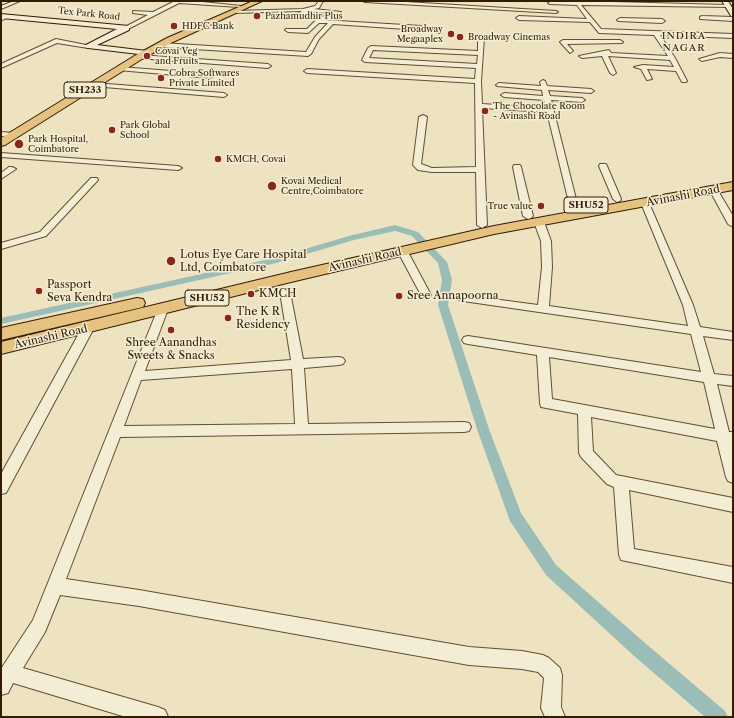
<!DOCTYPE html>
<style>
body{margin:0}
#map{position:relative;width:734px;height:718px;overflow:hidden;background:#ede3c0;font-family:"Libre Caslon Text",serif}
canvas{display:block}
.frame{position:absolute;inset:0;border:2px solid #331d00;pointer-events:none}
</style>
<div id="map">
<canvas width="734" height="718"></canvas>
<div class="frame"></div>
</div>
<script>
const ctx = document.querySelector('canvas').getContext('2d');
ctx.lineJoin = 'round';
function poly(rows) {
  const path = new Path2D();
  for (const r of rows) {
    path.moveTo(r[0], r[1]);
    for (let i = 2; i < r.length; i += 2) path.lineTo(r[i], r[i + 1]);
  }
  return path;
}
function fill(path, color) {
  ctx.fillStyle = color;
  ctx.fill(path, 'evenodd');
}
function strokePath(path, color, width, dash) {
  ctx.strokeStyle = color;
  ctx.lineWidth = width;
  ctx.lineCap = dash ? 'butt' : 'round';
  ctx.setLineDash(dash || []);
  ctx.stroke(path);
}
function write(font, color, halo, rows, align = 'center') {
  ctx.font = font + ' "Libre Caslon Text",serif';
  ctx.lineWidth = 3;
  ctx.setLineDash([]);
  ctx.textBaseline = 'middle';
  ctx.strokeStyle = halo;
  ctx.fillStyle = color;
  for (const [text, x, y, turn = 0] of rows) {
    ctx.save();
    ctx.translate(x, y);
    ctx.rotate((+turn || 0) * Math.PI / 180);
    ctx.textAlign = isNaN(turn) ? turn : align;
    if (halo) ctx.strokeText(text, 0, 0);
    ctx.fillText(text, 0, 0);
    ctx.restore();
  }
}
fill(poly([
 [395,225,418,232,447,262,452,280,448,305,490,432,521,513,556,565,645,643,725,711,728,717,705,717,633,655,546,575,510,521,478,432,438,305,442,280,438,263,412,236,395,231,354,240,276,263,1,324,1,318,274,258,349,236,395,225]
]), '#9abdb8');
const street = poly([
 [14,1,20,1,1,9,1,6,14,1],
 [173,1,193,1,241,6,239,7,179,3,128,29,123,28,148,15,133,13,133,11,153,12,173,2,173,1],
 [319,1,323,1,319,8,314,9,341,12,335,20,322,20,421,26,424,28,421,30,333,24,319,39,311,54,308,56,161,47,158,45,161,43,306,52,315,37,328,23,319,23,308,33,288,32,285,30,286,29,307,29,317,19,297,17,297,15,302,11,234,13,232,12,234,11,303,9,315,6,319,1],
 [308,12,335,13,332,17,304,15,308,12],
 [363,1,389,1,556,11,558,12,556,13,365,2,363,1],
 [574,1,728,5,730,7,581,5,601,29,733,34,733,38,660,35,675,58,687,81,686,82,682,82,676,71,647,69,652,79,647,80,641,69,634,67,643,65,674,67,670,60,608,56,616,73,613,75,610,73,602,56,582,58,579,56,609,50,611,53,668,56,654,35,599,33,590,22,519,20,516,18,519,16,587,19,577,5,550,4,548,3,550,2,574,2,574,1],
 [5,15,9,16,1,21,1,17,5,15],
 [702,16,733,17,733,21,700,19,700,17,702,16],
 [620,18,662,19,665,21,662,23,618,21,617,20,620,18],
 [481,36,484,38,481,81,482,104,546,108,544,100,504,97,501,95,504,93,543,96,542,90,497,86,496,85,499,83,541,86,540,82,543,80,545,81,547,86,591,89,594,91,591,93,548,90,550,96,582,98,585,100,582,102,551,100,578,207,577,209,574,210,570,207,547,112,482,108,487,225,482,228,477,225,476,172,432,172,418,170,413,165,419,117,423,115,427,117,421,164,432,168,476,167,475,83,307,73,304,71,307,69,475,79,476,68,365,62,362,60,368,48,371,46,478,51,478,38,481,36],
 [373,50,478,55,477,64,369,58,373,50],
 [56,39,91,46,88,48,57,43,1,68,1,64,56,39],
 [620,40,623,42,622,43,567,44,573,51,570,53,560,42,563,40,620,40],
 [720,53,733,54,733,58,720,57,702,61,699,59,720,53],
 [139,55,268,64,271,66,268,68,137,58,137,56,139,55],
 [120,67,210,74,213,76,210,78,118,70,117,69,120,67],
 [94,83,224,93,227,95,224,97,92,86,91,85,94,83],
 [1,132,13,133,17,135,13,137,1,136,1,132],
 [1,153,178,166,182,168,178,170,1,157,1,153],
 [600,164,606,164,607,166,621,199,620,201,617,202,613,199,599,166,600,164],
 [514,165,520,165,521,167,533,216,531,218,528,219,523,216,513,167,514,165],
 [9,167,12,167,16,169,1,179,1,173,9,167],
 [91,178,97,178,98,180,46,236,1,249,1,243,40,232,91,178],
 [713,186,717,189,733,216,733,227,728,224,709,189,713,186],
 [645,200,649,203,693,305,700,327,733,332,733,340,703,336,714,374,733,376,733,386,717,384,729,432,733,432,733,444,732,443,733,483,728,481,726,477,717,441,591,417,593,451,616,475,733,498,733,512,629,490,634,549,733,567,733,583,621,560,619,555,614,487,607,484,581,457,579,453,578,414,541,407,540,403,537,355,468,344,464,343,462,340,464,337,468,336,701,372,691,334,463,301,459,300,458,298,459,296,463,295,538,305,542,267,541,241,534,222,539,219,544,222,551,241,552,267,549,306,688,326,683,305,641,203,645,200],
 [549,357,704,382,715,429,552,399,549,357],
 [403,249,408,252,431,295,430,297,422,297,421,295,398,252,403,249],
 [285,289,290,292,303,359,339,357,343,358,345,361,343,364,339,365,304,368,308,424,464,422,469,423,471,427,469,431,464,432,120,437,66,579,139,590,469,647,522,651,543,655,549,658,560,668,562,675,561,707,565,717,545,717,541,708,544,678,538,672,522,669,469,665,139,606,60,595,45,632,23,668,158,707,165,710,168,717,126,717,13,683,8,693,1,695,1,669,33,620,159,306,163,305,167,306,168,309,145,371,291,360,280,292,285,289],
 [292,369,295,424,124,426,141,380,292,369],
 [88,324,92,325,94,328,6,493,1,494,1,474,82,328,84,325,88,324]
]);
const secondary = poly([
 [722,1,728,1,733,9,733,17,731,16,722,1],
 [1,14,129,26,129,30,97,45,147,51,151,53,147,55,88,48,84,46,117,29,1,18,1,14]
]);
const primary = poly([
 [253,1,262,1,173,42,142,59,5,145,1,146,1,138,136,55,167,38,253,1],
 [733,182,733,190,494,234,291,282,1,354,1,342,291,272,494,226,733,182],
 [137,298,143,299,145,303,143,307,1,340,1,328,137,298]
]);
strokePath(street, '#624e30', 2);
strokePath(secondary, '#331d00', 2);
strokePath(primary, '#331d00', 2);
fill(street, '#f3edd6');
fill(secondary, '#f3edd6');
fill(primary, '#e6c280');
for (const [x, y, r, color] of [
 [257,16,4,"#8f2418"],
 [174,26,4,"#8f2418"],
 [451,34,4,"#8f2418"],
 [460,37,4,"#8f2418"],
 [147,56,4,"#8f2418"],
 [161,78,4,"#8f2418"],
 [485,111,4,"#8f2418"],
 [112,130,4,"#8f2418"],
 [19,144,5,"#8f2418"],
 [218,159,4,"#8f2418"],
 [272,186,5,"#8f2418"],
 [541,206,4,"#8f2418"],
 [171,261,5,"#8f2418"],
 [39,291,4,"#8f2418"],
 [251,294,4,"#8f2418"],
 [399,296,4,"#8f2418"],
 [228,318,4,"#8f2418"],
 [171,330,4,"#8f2418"]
]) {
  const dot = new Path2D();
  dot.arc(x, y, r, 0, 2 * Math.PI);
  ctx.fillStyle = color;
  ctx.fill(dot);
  strokePath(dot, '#f3edd6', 1.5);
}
write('9px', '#331d00', '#f3edd6', [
 ["Tex Park Road",89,14,6]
]);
write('9px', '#331d00', '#f3edd6', [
 ["Pazhamudhir Plus",265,16],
 ["HDFC Bank",182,26],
 ["Broadway",443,29,"right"],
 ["Megaaplex",443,39,"right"],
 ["Broadway Cinemas",468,37],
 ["Covai Veg",155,51],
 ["and Fruits",155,61],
 ["Cobra Softwares",169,73],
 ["Private Limited",169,83],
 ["The Chocolate Room",493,106],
 ["- Avinashi Road",493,116],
 ["Park Global",120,125],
 ["School",120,135],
 ["Park Hospital,",28,139],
 ["Coimbatore",28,149],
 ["KMCH, Covai",226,159],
 ["Kovai Medical",281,181],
 ["Centre,Coimbatore",281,191],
 ["True value",533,206,"right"]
], 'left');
ctx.letterSpacing = '1px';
write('10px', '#331d00', '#f3edd6', [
 ["INDIRA",684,36],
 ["NAGAR",684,48]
]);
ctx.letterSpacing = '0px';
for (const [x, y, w] of [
 [85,90,42],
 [586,205,44],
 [207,298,44]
]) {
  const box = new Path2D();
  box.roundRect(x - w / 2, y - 8, w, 16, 3);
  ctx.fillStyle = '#f3edd6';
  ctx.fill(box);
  strokePath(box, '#331d00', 1);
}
write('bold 10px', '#331d00', null, [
 ["SH233",85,90],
 ["SHU52",586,205],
 ["SHU52",207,298]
]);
write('11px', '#331d00', '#f3edd6', [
 ["Avinashi Road",683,196,-11],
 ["Avinashi Road",365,260,-13],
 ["Avinashi Road",51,337,-13]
]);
write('11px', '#331d00', '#f3edd6', [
 ["Lotus Eye Care Hospital",180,255],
 ["Ltd, Coimbatore",180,268],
 ["Passport",47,285],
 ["Seva Kendra",47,298],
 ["KMCH",259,294],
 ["Sree Annapoorna",407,296],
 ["The K R",236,312],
 ["Residency",236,325],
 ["Shree Aanandhas",171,343,"center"],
 ["Sweets & Snacks",171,356,"center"]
], 'left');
</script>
